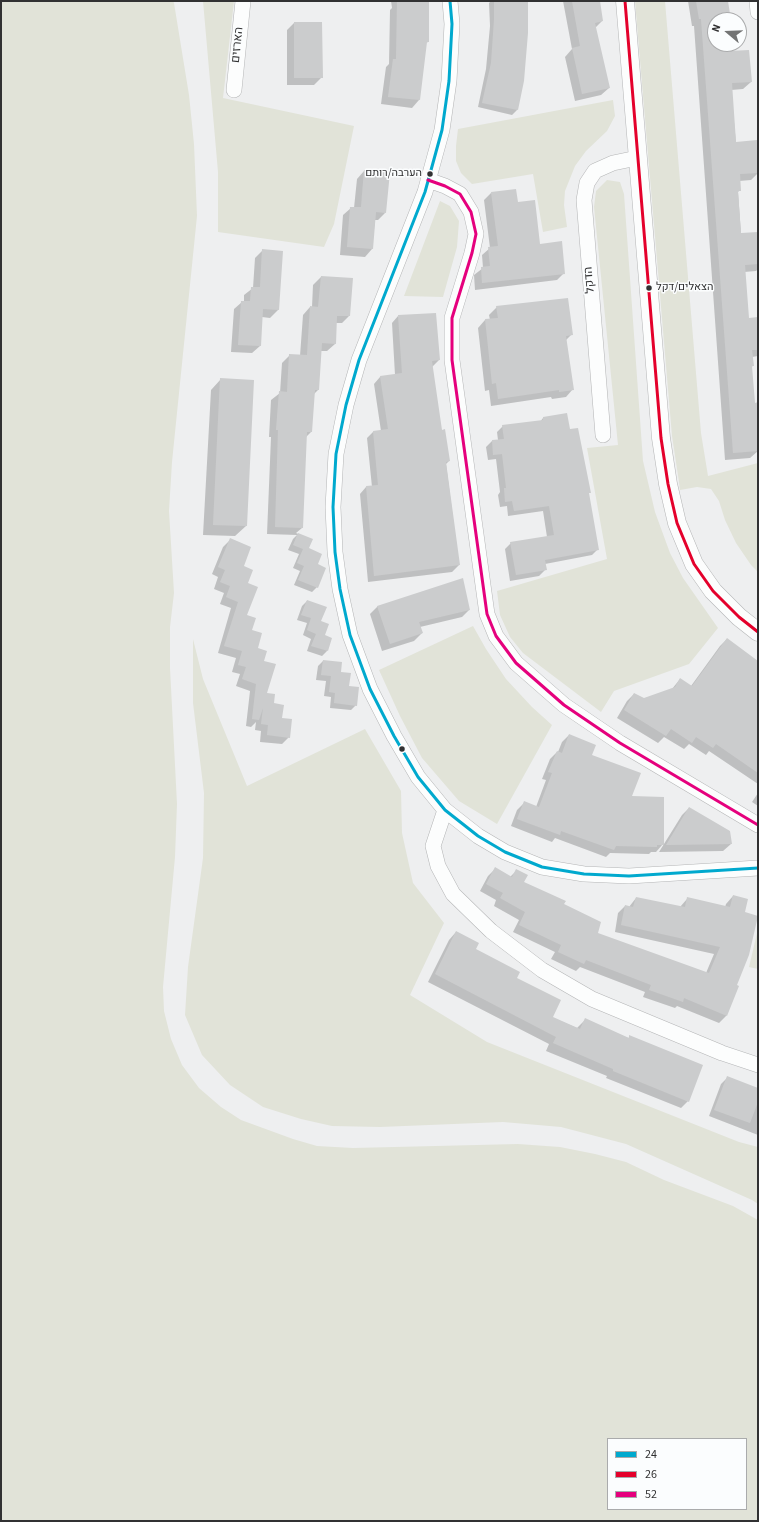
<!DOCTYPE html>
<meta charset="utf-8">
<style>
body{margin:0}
#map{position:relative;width:759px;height:1522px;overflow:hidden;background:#eeeff0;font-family:"Source Sans 3",sans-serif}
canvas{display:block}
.frame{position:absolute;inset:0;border:2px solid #313132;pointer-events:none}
.legend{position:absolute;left:607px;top:1438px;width:140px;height:72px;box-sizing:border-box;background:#fbfdfe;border:1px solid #aaabac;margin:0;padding:5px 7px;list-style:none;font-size:12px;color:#313132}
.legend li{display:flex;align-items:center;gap:8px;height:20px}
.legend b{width:20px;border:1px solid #aaabac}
.north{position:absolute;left:707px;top:12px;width:40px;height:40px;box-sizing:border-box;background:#fbfdfe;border:1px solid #aaabac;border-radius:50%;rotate:289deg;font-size:11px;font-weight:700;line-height:16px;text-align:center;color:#313132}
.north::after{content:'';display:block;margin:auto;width:14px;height:18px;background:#737474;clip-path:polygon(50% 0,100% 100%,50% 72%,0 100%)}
</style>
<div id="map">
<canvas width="759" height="1522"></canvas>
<div class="frame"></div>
<ul class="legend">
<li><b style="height:5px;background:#00a9ce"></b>24</li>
<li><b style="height:5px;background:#e4002b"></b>26</li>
<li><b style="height:5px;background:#e5007d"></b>52</li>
</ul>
<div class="north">N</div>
</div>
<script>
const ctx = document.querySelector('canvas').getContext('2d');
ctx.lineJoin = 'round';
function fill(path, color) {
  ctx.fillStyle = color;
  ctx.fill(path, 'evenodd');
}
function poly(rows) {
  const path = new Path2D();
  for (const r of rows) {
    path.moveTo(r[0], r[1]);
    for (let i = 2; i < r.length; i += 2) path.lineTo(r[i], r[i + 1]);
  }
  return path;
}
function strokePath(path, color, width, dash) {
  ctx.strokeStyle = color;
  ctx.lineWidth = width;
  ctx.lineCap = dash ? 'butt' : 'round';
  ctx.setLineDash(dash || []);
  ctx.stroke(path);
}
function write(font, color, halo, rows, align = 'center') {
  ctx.font = font + ' "Source Sans 3",Heebo,sans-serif';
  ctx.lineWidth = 3;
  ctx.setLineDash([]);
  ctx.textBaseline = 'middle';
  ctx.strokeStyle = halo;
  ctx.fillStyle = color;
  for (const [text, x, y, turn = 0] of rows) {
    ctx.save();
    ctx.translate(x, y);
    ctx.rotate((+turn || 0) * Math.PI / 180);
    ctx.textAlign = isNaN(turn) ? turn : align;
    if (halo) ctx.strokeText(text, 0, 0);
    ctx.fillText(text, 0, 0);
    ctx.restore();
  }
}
fill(poly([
 [1,1,173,1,174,3,189,95,194,144,197,216,172,462,169,511,174,593,170,627,170,668,177,804,175,857,163,987,164,1011,171,1039,182,1065,199,1088,221,1107,241,1120,293,1139,317,1146,353,1148,518,1144,560,1147,595,1154,626,1162,664,1180,733,1206,758,1220,758,1521,1,1521],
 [608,1439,746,1439,746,1509,608,1509],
 [203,1,234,1,223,98,354,126,334,224,324,247,218,232,218,172],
 [635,1,665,1,701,433,708,476,758,463,758,572,751,565,736,543,725,520,719,501,711,489,697,487,680,490,679,482,672,436],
 [613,100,615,116,607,131,586,151,575,166,565,191,564,205,567,227,543,232,533,174,472,184,461,173,456,161,456,146,458,129],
 [607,180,620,182,624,194,643,461,655,512,670,553,683,578,718,628,689,664,614,691,601,712,523,653,510,637,500,615,497,591,607,559,587,448,618,445,594,207,596,191],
 [440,201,450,206,459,221,457,247,443,297,404,296],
 [473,626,486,649,506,679,532,707,552,725,497,824,459,801,422,758,400,716,379,670],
 [193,639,203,679,247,786,365,729,401,791,402,833,413,883,444,923,410,995,487,1042,739,1142,758,1147,758,1204,752,1200,626,1144,561,1127,503,1122,380,1127,332,1126,301,1119,263,1107,230,1085,202,1055,185,1015,188,967,203,858,204,793,193,703],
 [758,929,758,969,749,967]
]), '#e1e3d8');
fill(poly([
 [391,1,428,1,428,42,426,43,419,100,412,108,381,104,386,67,389,64,390,10,392,8],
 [491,1,526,1,523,81,517,110,512,115,478,107,486,69,490,26,489,3],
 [563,1,599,1,602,21,595,28,609,88,601,95,575,101,565,57,572,49],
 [688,1,727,1,729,14,725,18,725,20,715,20,715,44,727,44,728,53,751,82,743,89,731,90,736,143,756,141,758,165,758,173,751,180,739,181,740,190,738,192,741,234,758,233,758,269,756,271,744,272,748,319,758,318,758,356,752,357,753,366,751,367,754,404,758,403,758,451,750,458,725,460,694,26,692,26],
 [294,23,322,77,314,85,287,85,287,30],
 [364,171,385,213,378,220,375,220,372,249,365,257,340,255,343,215,351,208,354,208,357,179],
 [491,193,517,204,539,245,564,273,557,280,475,290,474,275,483,268,482,255,490,248,484,200],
 [263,250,278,310,270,318,262,317,260,346,252,353,231,352,234,309,242,302,244,302,244,295,253,288,255,258],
 [321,277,349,316,342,323,336,323,335,344,327,351,321,351,318,390,314,394,311,432,305,438,302,528,296,533,312,540,307,549,316,565,317,587,312,592,294,585,300,571,293,568,299,554,288,550,293,539,297,535,267,534,271,437,269,437,271,400,280,393,282,363,290,355,300,356,303,315,310,307,312,307,313,285],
 [497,307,572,334,566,340,573,389,566,397,552,399,551,397,491,406,489,390,485,391,478,328,485,320,490,320,489,315],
 [398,316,439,360,432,367,441,431,449,461,446,464,459,565,452,572,368,582,360,494,366,487,372,487,367,438,373,432,381,431,374,384,380,377,395,375,392,323],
 [221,379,246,526,235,536,203,535,211,390],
 [543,418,570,431,590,492,588,494,598,549,592,555,545,564,545,570,539,576,510,581,505,549,511,543,547,537,543,511,508,516,507,506,500,507,498,495,500,492,496,459,488,460,486,447,492,441,498,440,497,432,503,426,540,422],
 [230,540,243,567,246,584,245,616,256,648,263,661,266,694,281,719,289,737,282,744,260,742,261,731,255,730,256,722,251,727,246,726,250,691,236,686,240,674,232,672,236,658,218,653,231,608,220,604,224,593,214,589,218,577,212,574,223,547],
 [307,601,320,622,323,636,331,639,327,651,322,656,307,651,311,639,303,635,307,623,297,620,302,606],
 [378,606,469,610,462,617,420,627,422,633,414,641,382,651,370,614],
 [727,639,758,662,758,784,709,751,706,755,689,744,684,749,664,737,658,743,617,718,627,701,634,694,643,699,672,689,680,679,691,686,720,646],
 [323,661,340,672,356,705,351,710,330,708,331,697,324,696,326,681,316,680,318,666],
 [569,735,631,797,663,844,656,852,651,852,649,854,610,853,606,857,555,838,552,842,511,826,517,810,524,803,536,807,546,780,542,779,550,759,557,752,558,752,562,742],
 [758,793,758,806,752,802],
 [689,808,731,844,723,851,659,852,682,815],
 [495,869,510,877,517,870,523,882,563,905,597,934,706,973,714,954,615,932,618,913,625,906,629,907,636,898,680,907,687,899,725,907,726,904,733,896,736,986,726,1016,719,1023,677,1006,675,1008,643,997,645,992,580,967,576,971,551,959,555,952,513,932,519,920,494,906,496,900,480,891,488,876],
 [456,932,474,950,516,978,551,1017,577,1028,585,1020,628,1038,630,1037,688,1101,681,1108,606,1078,607,1076,546,1051,549,1044,428,982,449,940],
 [728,1077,758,1089,758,1135,709,1116,721,1084]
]), '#0003');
fill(poly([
 [494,1,528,1,528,33,524,81,518,110,482,103,491,63,494,20],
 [572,1,600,1,603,21,595,23,610,88,582,94,572,48,580,46],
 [696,1,728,1,730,14,715,17,715,44,728,44,729,51,749,50,752,82,732,83,736,142,757,140,758,173,740,174,741,191,738,191,741,233,758,232,758,264,745,265,749,318,758,317,758,350,752,350,754,366,752,366,755,403,758,402,758,451,733,453,701,19,699,19],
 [397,2,429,2,429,42,427,42,420,100,388,97,393,59,396,59],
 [294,22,322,22,323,78,294,78],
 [364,170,390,172,386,213,376,212,373,249,347,247,350,207,361,207],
 [516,189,518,202,535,200,540,244,562,241,565,274,482,283,481,267,490,266,488,247,498,246,491,192],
 [262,249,283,251,279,310,263,309,261,346,238,345,241,301,250,301,251,287,260,287],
 [321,276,353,278,350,316,337,316,336,344,322,343,319,390,315,390,312,432,307,432,303,528,275,527,278,430,276,430,279,391,287,392,289,354,307,355,310,306,318,307],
 [568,298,573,335,566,336,574,390,559,392,559,390,498,399,496,383,492,384,485,319,498,318,496,306],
 [436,313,440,360,432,361,442,430,445,429,450,461,446,462,460,565,374,576,366,486,378,485,373,431,388,429,380,376,402,373,398,315],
 [220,378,254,380,247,526,213,525],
 [567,413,570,429,578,428,591,493,589,493,599,550,545,560,547,570,516,575,510,542,554,535,549,506,514,511,512,501,505,502,504,488,506,488,502,454,493,455,492,440,504,439,502,425,543,420,543,417],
 [298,533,313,539,309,548,322,554,318,564,326,568,318,588,298,580,304,566,297,563,303,549,293,545],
 [230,538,251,547,244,566,253,570,248,583,258,587,247,615,256,618,252,630,262,633,258,648,267,651,264,661,276,664,267,693,275,694,274,703,284,705,282,718,292,719,290,738,267,735,268,725,261,724,263,708,259,720,252,719,256,684,242,679,246,667,238,665,242,651,224,646,238,602,226,597,230,586,220,582,225,570,218,567],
 [463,578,470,610,419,622,423,633,390,644,377,606],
 [307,600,327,607,321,621,329,624,325,635,332,638,328,651,311,646,316,634,307,630,311,618,301,615],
 [727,638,758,661,758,773,716,744,713,748,696,737,692,743,671,729,666,736,624,710,634,693,644,698,675,687,680,678,692,686],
 [323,660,342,662,341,672,351,673,349,686,359,687,357,706,334,703,335,693,329,692,331,676,321,675],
 [569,734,596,745,592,755,641,773,632,796,664,797,664,845,657,845,657,847,616,846,614,850,561,831,560,835,517,819,524,801,539,807,552,773,548,772,557,751,562,753],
 [689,807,730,831,732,844,666,845],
 [495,867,512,877,516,869,528,875,524,882,566,901,564,904,601,922,598,933,709,973,720,947,621,925,625,905,633,907,636,897,685,907,687,897,730,907,733,895,748,899,745,912,758,916,749,955,737,985,739,986,727,1016,684,998,683,1002,649,990,651,985,586,960,584,964,558,952,561,945,519,925,525,912,500,898,503,893,486,884],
 [456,931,479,943,476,949,520,972,517,978,561,1000,553,1017,580,1029,585,1018,629,1038,629,1035,703,1065,689,1102,613,1071,613,1069,553,1043,556,1037,435,974],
 [727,1076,758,1088,758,1102,750,1123,714,1110]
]), '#cbcccd');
const minor = poly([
 [450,1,452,24,449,81,442,130,425,192,359,360,346,405,336,454,333,507,335,552,340,589,350,635,370,689,394,736,418,777,445,810,478,836,505,852,542,867,584,874,629,876,758,868],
 [757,1,758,12],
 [234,90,243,1],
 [428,180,445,186,460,194,471,212,476,234,472,253,452,318,452,360,487,614,496,636,516,663,564,705,620,743,758,825],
 [603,435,584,200,587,183,595,171,613,163,637,158],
 [445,810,433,846,438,866,453,894,491,931,542,970,592,999,722,1053,758,1065]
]);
const tertiary = poly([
 [625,1,661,438,668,484,677,523,694,564,713,591,739,617,758,632]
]);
strokePath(minor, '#b4b5b6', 16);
strokePath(tertiary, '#b4b5b6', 19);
strokePath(minor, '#fcfdfd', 15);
strokePath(tertiary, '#fcfdfd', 18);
strokePath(poly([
 [450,1,452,24,449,81,442,130,425,192,359,360,346,405,336,454,333,507,335,552,340,589,350,635,370,689,394,736,418,777,445,810,478,836,505,852,542,867,584,874,629,876,758,868]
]), '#00a9ce', 3);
strokePath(poly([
 [625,1,661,438,668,484,677,523,694,564,713,591,739,617,758,632]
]), '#e4002b', 3);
strokePath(poly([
 [428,180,445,186,460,194,471,212,476,234,472,253,452,318,452,360,487,614,496,636,516,663,564,705,620,743,758,825]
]), '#e5007d', 3);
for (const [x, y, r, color] of [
 [430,174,3.5,"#313132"],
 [649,288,3.5,"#313132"],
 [402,749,3.5,"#313132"]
]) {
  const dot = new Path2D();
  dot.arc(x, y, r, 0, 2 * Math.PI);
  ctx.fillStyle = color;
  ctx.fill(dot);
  strokePath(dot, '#fbfdfe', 1.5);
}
write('11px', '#313132', '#fbfdfe', [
 ["הערבה/רותם",422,174],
 ["הצאלים/דקל",656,288,"left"]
], 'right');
write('12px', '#313132', '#fbfdfe', [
 ["הארזים",238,45,-84],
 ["הדקל",590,280,-95]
]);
</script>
